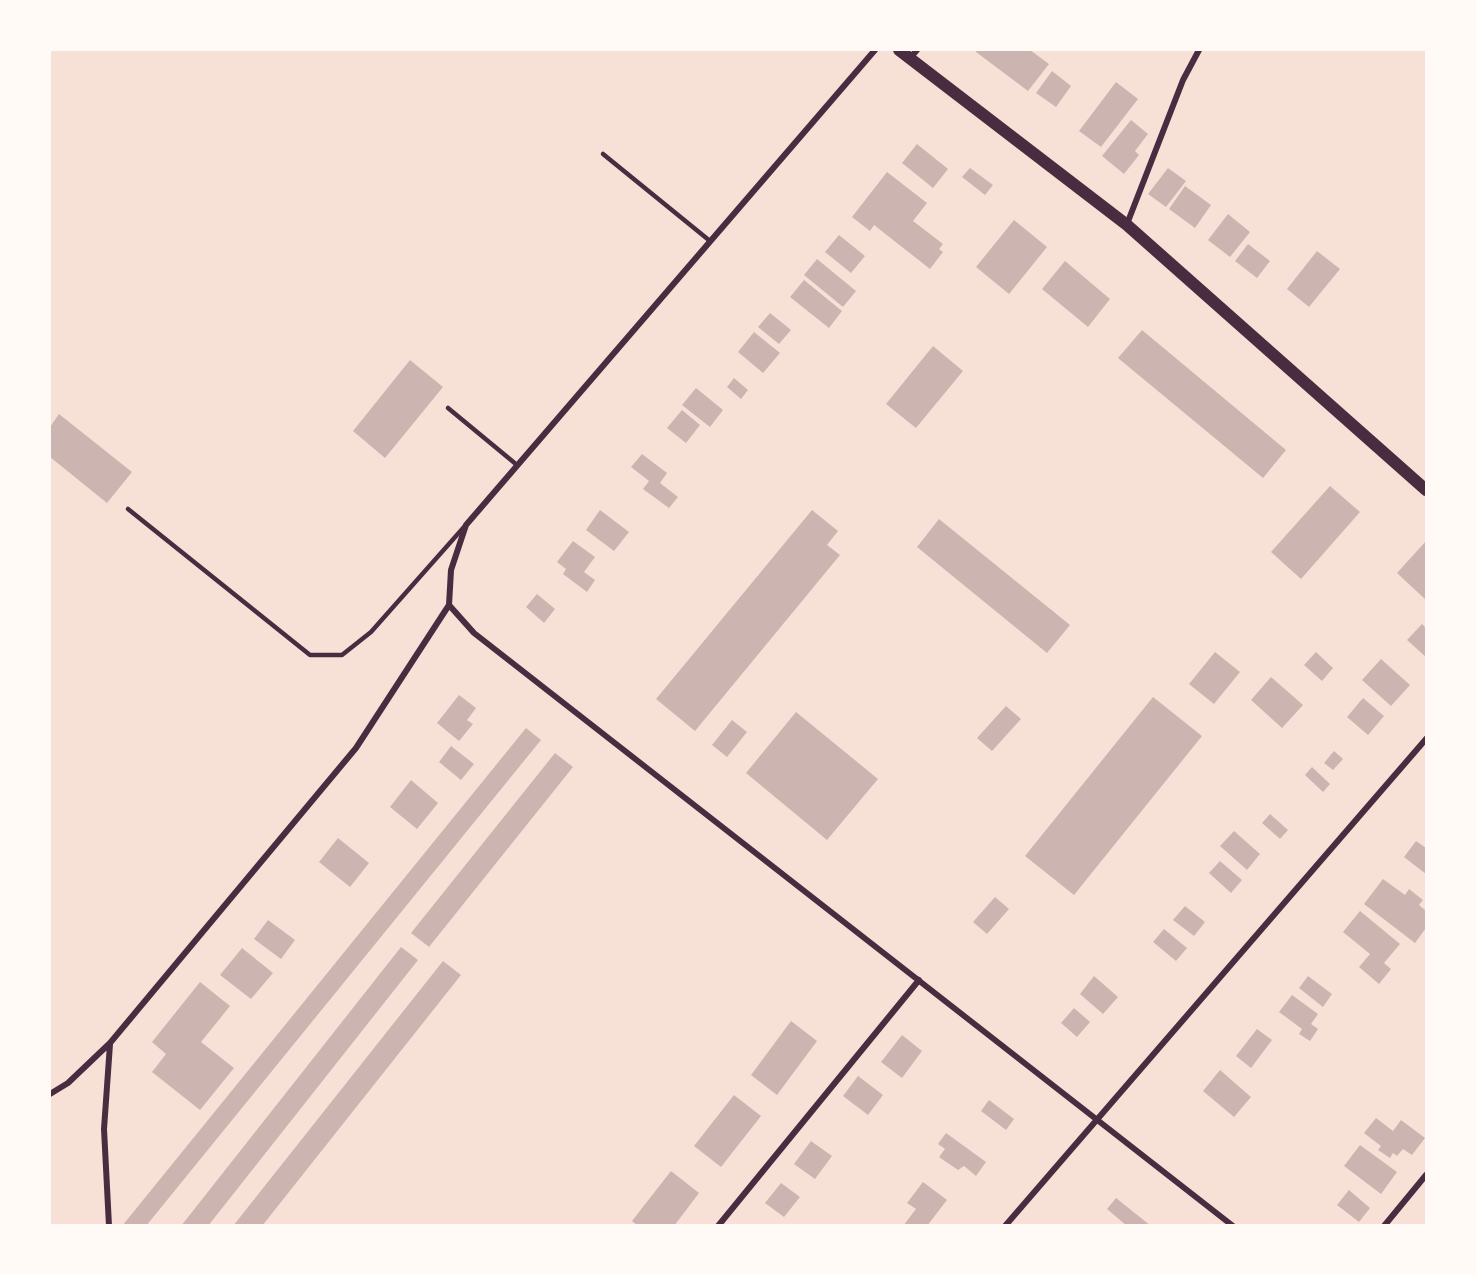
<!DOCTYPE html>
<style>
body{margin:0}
#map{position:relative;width:1476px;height:1275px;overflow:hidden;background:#f7e1d7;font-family:"DM Sans",sans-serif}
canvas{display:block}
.frame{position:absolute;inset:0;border:51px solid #fffaf5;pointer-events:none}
</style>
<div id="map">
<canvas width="1476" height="1275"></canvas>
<div class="frame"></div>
</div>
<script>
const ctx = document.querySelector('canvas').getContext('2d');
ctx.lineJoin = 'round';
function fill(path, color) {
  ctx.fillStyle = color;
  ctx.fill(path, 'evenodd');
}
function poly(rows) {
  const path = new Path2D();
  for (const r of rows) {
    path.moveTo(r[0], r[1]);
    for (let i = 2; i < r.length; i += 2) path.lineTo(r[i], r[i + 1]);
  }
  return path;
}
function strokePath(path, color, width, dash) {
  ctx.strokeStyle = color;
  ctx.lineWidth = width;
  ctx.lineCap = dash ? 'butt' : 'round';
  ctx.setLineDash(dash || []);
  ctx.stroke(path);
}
fill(poly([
 [977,50,1030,50,1049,64,1028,91,976,52],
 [1052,71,1071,86,1056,107,1036,93],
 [1116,82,1138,99,1101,147,1079,131],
 [1131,120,1148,134,1135,151,1139,155,1124,174,1102,156],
 [917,144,948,169,933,188,902,163],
 [970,168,993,185,985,195,962,177],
 [1168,168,1186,181,1166,207,1148,194],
 [887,172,927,203,913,221,943,244,939,249,943,252,930,269,874,225,870,231,852,217],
 [1185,186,1211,205,1195,228,1169,209],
 [1228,214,1250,232,1230,257,1208,240],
 [1014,220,1047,247,1009,294,976,267],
 [839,235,865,256,851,273,825,252],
 [1248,244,1270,261,1257,278,1235,261],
 [1317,251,1340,269,1309,307,1287,289],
 [817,259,856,291,843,307,804,275],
 [1065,261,1110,299,1088,327,1042,289],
 [804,280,842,311,829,328,790,297],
 [770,313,791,330,779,344,758,327],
 [1142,330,1286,450,1263,478,1118,358],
 [754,332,780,353,763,373,738,352],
 [933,346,963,371,916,428,886,404],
 [410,360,443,387,385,458,353,431],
 [734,378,748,390,741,399,727,387],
 [696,388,723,410,710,427,682,405],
 [682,410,700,425,686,443,667,428],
 [59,414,132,472,107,503,50,457,50,427],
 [642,454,667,473,660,483,678,497,669,508,643,489,649,481,631,467],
 [1330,486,1360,512,1301,579,1271,552],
 [600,510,629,532,614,551,586,530],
 [812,510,838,531,827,545,840,555,695,731,656,699],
 [939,519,1070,625,1047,653,917,547],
 [573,541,595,557,584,572,595,580,587,592,563,574,566,569,557,562],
 [1426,541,1426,600,1397,573],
 [537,594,555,609,544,623,526,607],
 [1422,624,1426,628,1426,657,1407,640],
 [1215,652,1240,672,1214,704,1189,684],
 [1316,652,1333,668,1322,681,1304,665],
 [1381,659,1410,685,1391,706,1362,680],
 [1271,677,1303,705,1282,728,1251,700],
 [459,695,476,708,467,720,473,724,459,741,437,723],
 [1153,697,1202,736,1074,895,1025,856],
 [1363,698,1384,716,1368,735,1347,717],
 [1006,706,1021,719,992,751,977,738],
 [796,712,878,779,827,840,746,773],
 [732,720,747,732,727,757,712,745],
 [526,728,541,740,146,1226,122,1226],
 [451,746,474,764,461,780,439,762],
 [1334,751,1343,759,1333,770,1324,763],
 [555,753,573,767,429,947,411,933],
 [1312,767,1330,784,1323,792,1305,775],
 [411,780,438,803,417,829,390,807],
 [1270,814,1288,830,1280,839,1262,823],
 [1234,831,1260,854,1247,870,1220,846],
 [338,838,369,863,350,887,319,862],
 [1416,841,1426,848,1426,874,1404,857],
 [1220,861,1242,880,1231,893,1209,873],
 [1383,879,1405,895,1409,889,1423,900,1419,905,1426,911,1426,928,1415,943,1364,904],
 [995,897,1009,909,987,934,973,922],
 [1185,906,1205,922,1194,936,1173,920],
 [1360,911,1400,944,1384,963,1391,969,1379,984,1359,967,1370,954,1343,932],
 [268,920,295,940,281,959,254,939],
 [1164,929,1187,948,1176,961,1153,942],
 [401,947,418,960,208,1226,181,1226],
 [242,948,273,973,251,999,220,975],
 [443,961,461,975,262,1226,233,1226],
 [1094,976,1118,997,1103,1014,1080,994],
 [1308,976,1332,994,1323,1007,1299,988],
 [200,982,230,1006,201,1042,234,1068,200,1110,152,1072,166,1054,152,1042],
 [1292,995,1318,1014,1311,1024,1318,1029,1310,1041,1299,1034,1302,1029,1279,1012],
 [1074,1008,1090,1022,1077,1037,1061,1023],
 [791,1021,817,1041,777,1095,751,1075],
 [1257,1029,1272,1040,1251,1068,1236,1056],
 [902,1035,922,1051,902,1078,881,1062],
 [1220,1070,1251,1097,1234,1117,1203,1091],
 [858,1076,883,1095,868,1115,843,1096],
 [734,1095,761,1116,721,1167,694,1146],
 [989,1100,1014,1119,1006,1130,981,1111],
 [1376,1118,1393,1131,1401,1120,1425,1138,1412,1155,1403,1149,1397,1156,1393,1153,1390,1158,1378,1150,1381,1146,1364,1133],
 [946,1133,986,1162,976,1176,964,1166,958,1170,939,1157,945,1149,938,1144],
 [811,1141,832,1156,815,1179,794,1164],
 [1360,1145,1397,1172,1381,1194,1344,1166],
 [671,1171,699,1193,674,1226,638,1226,632,1221],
 [923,1182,947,1200,927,1226,903,1226,916,1209,907,1203],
 [781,1183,800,1197,784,1217,765,1203],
 [1349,1190,1370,1208,1359,1222,1337,1205],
 [1116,1198,1151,1226,1127,1226,1107,1209]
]), '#ccb4b1');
strokePath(poly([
 [603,154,710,241],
 [448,408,517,465],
 [128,509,310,655,342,655,371,632,464,527]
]), '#4a2c40', 4.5);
strokePath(poly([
 [910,58,917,50],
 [1127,224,1183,80,1199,50],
 [449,605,474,633,1233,1226],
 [50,1094,68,1083,110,1043,356,748,449,605,451,570,466,525,875,50],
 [109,1226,104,1129,110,1044],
 [718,1226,919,980],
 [1005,1226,1426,739],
 [1384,1226,1426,1175]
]), '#4a2c40', 6);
strokePath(poly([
 [899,50,1127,225,1426,490]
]), '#4a2c40', 12);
</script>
